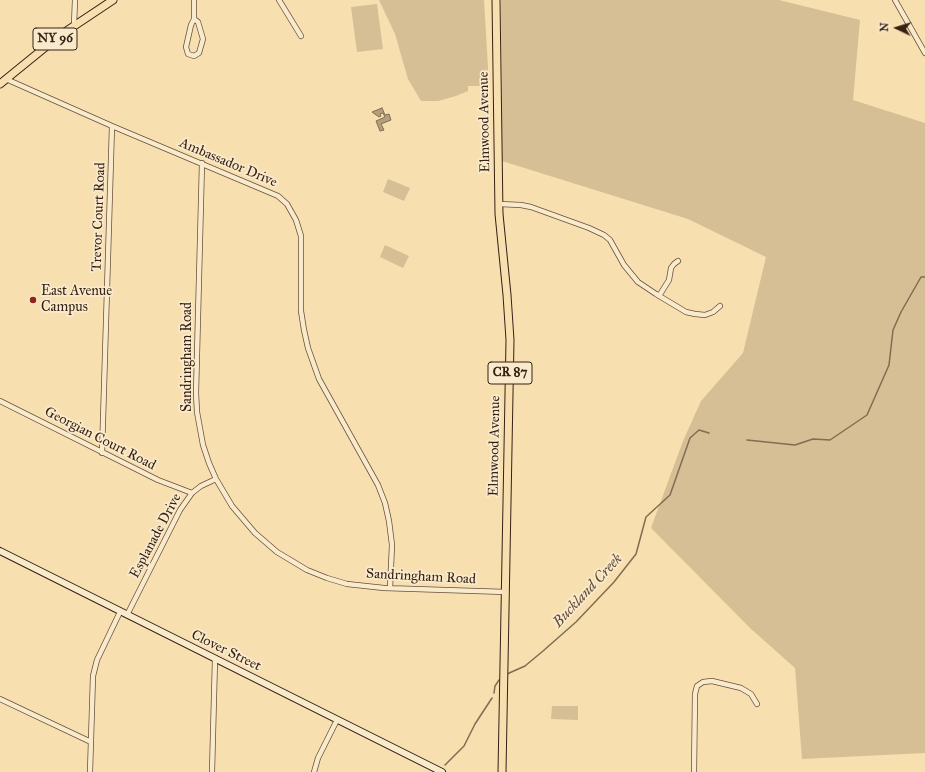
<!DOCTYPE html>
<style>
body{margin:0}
#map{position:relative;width:925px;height:772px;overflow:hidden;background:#f7dfb0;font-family:"IM FELL Great Primer",serif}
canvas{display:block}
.north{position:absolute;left:877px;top:8px;width:40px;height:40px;-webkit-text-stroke:3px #faeacc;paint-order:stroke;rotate:274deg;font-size:11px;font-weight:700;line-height:16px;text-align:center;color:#362114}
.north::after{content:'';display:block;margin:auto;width:14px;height:18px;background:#362114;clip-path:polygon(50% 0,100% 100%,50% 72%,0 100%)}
</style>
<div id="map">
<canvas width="925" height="772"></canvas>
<div class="north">N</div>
</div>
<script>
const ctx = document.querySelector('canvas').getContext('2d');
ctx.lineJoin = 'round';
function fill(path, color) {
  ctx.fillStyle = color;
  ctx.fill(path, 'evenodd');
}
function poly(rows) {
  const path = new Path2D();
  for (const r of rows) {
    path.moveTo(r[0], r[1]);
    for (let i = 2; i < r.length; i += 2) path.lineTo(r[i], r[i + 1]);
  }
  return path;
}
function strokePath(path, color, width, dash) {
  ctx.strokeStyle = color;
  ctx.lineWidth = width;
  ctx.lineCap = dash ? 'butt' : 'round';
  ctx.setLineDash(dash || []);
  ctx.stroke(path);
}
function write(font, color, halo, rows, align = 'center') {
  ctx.font = font + ' "IM FELL Great Primer",serif';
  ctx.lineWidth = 3.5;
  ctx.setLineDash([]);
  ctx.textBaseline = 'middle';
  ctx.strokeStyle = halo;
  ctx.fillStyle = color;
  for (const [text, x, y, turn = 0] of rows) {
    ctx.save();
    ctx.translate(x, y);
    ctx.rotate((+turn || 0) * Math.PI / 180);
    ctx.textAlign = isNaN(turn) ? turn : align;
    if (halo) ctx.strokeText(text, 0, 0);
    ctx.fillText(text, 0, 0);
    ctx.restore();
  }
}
fill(poly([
 [379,0,484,0,488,67,487,86,468,86,468,91,456,96,438,101,421,101,408,79,395,34],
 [501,0,779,0,860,20,853,100,925,123,925,753,802,759,795,668,750,628,651,528,683,441,701,401,743,353,766,257,688,219,502,161],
 [377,4,383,49,357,52,351,7],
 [388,179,410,188,404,201,383,192],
 [385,245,409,256,403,268,380,257],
 [552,706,578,706,578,720,551,719]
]), '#d6bf95');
const water = poly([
 [382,108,385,115,389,114,391,120,381,124,384,130,380,131,376,121,385,117,383,113,380,114,381,116,379,117,372,112,382,108]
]);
fill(water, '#b59e7b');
strokePath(water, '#826c52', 1);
strokePath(poly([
 [747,440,795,445,813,439,830,440,867,415,889,365,893,330,901,312,921,277,925,277],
 [507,674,525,666,543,651,576,622,614,582,636,554,646,517,670,495,690,438,699,430,709,433],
 [494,693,495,686,499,680],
 [445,765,464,746,475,724,492,698]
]), '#826c52', 1.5);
const minor = poly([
 [194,0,194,19,191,25,186,47,188,54,194,56,199,53,203,39,198,22,194,19],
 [279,0,301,36],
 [895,0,925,53],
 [74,25,75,0],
 [6,79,112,126,278,196,287,204,296,220,301,236,301,311,304,330,308,348,319,379,378,485,385,503,389,521,392,545,390,588],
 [202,163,196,393,197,412,203,445,209,463,216,479,232,506,255,533,277,552,307,570,327,578,347,584,384,588,506,592],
 [499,204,521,205,531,207,589,228,604,235,610,240,624,265,638,282,656,294,686,312,695,314,705,315,713,312,720,306],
 [659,296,669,280,671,268,674,264,678,261],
 [0,401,158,480,192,493],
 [102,453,112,126],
 [127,615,180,510,192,493,201,486,216,479],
 [0,699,91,742],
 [90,772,93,676,97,660,120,612],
 [212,772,215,659],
 [314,772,318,758,337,720],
 [694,772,695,694,697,686,703,682,712,681,741,688,751,694,757,704]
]);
const secondary = poly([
 [0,551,442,772]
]);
const primary = poly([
 [496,0,499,214,507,295,510,340,502,772],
 [0,84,59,36,113,0]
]);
strokePath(minor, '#66503b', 6);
strokePath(secondary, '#362114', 8);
strokePath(primary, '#362114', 9);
strokePath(minor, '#faeacc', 4.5);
strokePath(secondary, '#faeacc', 6);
strokePath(primary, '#f7dfb0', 7);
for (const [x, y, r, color] of [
 [33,300,4,"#8f2418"]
]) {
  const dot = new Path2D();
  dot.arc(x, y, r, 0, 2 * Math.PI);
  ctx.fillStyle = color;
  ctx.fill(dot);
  strokePath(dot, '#faeacc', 1.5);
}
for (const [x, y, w] of [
 [55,39,44],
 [510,373,44]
]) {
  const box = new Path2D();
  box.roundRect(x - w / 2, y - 11, w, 22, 3);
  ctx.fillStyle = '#faeacc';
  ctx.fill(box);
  strokePath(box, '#362114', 1);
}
write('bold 13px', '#362114', null, [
 ["NY 96",55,39],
 ["CR 87",510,373]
]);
write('14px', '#362114', '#faeacc', [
 ["Elmwood Avenue",485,122,-91],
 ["Ambassador Drive",228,163,23],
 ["Trevor Court Road",99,217,-88],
 ["Sandringham Road",188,357,-90],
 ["Georgian Court Road",100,439,27],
 ["Elmwood Avenue",495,446,-89],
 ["Esplanade Drive",156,536,-62],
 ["Sandringham Road",421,577,3],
 ["Clover Street",226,651,26]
]);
write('14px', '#362114', '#faeacc', [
 ["East Avenue",41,292],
 ["Campus",41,308]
], 'left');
write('italic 15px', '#624d38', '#faeacc', [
 ["Buckland Creek",588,591,-47]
]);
</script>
